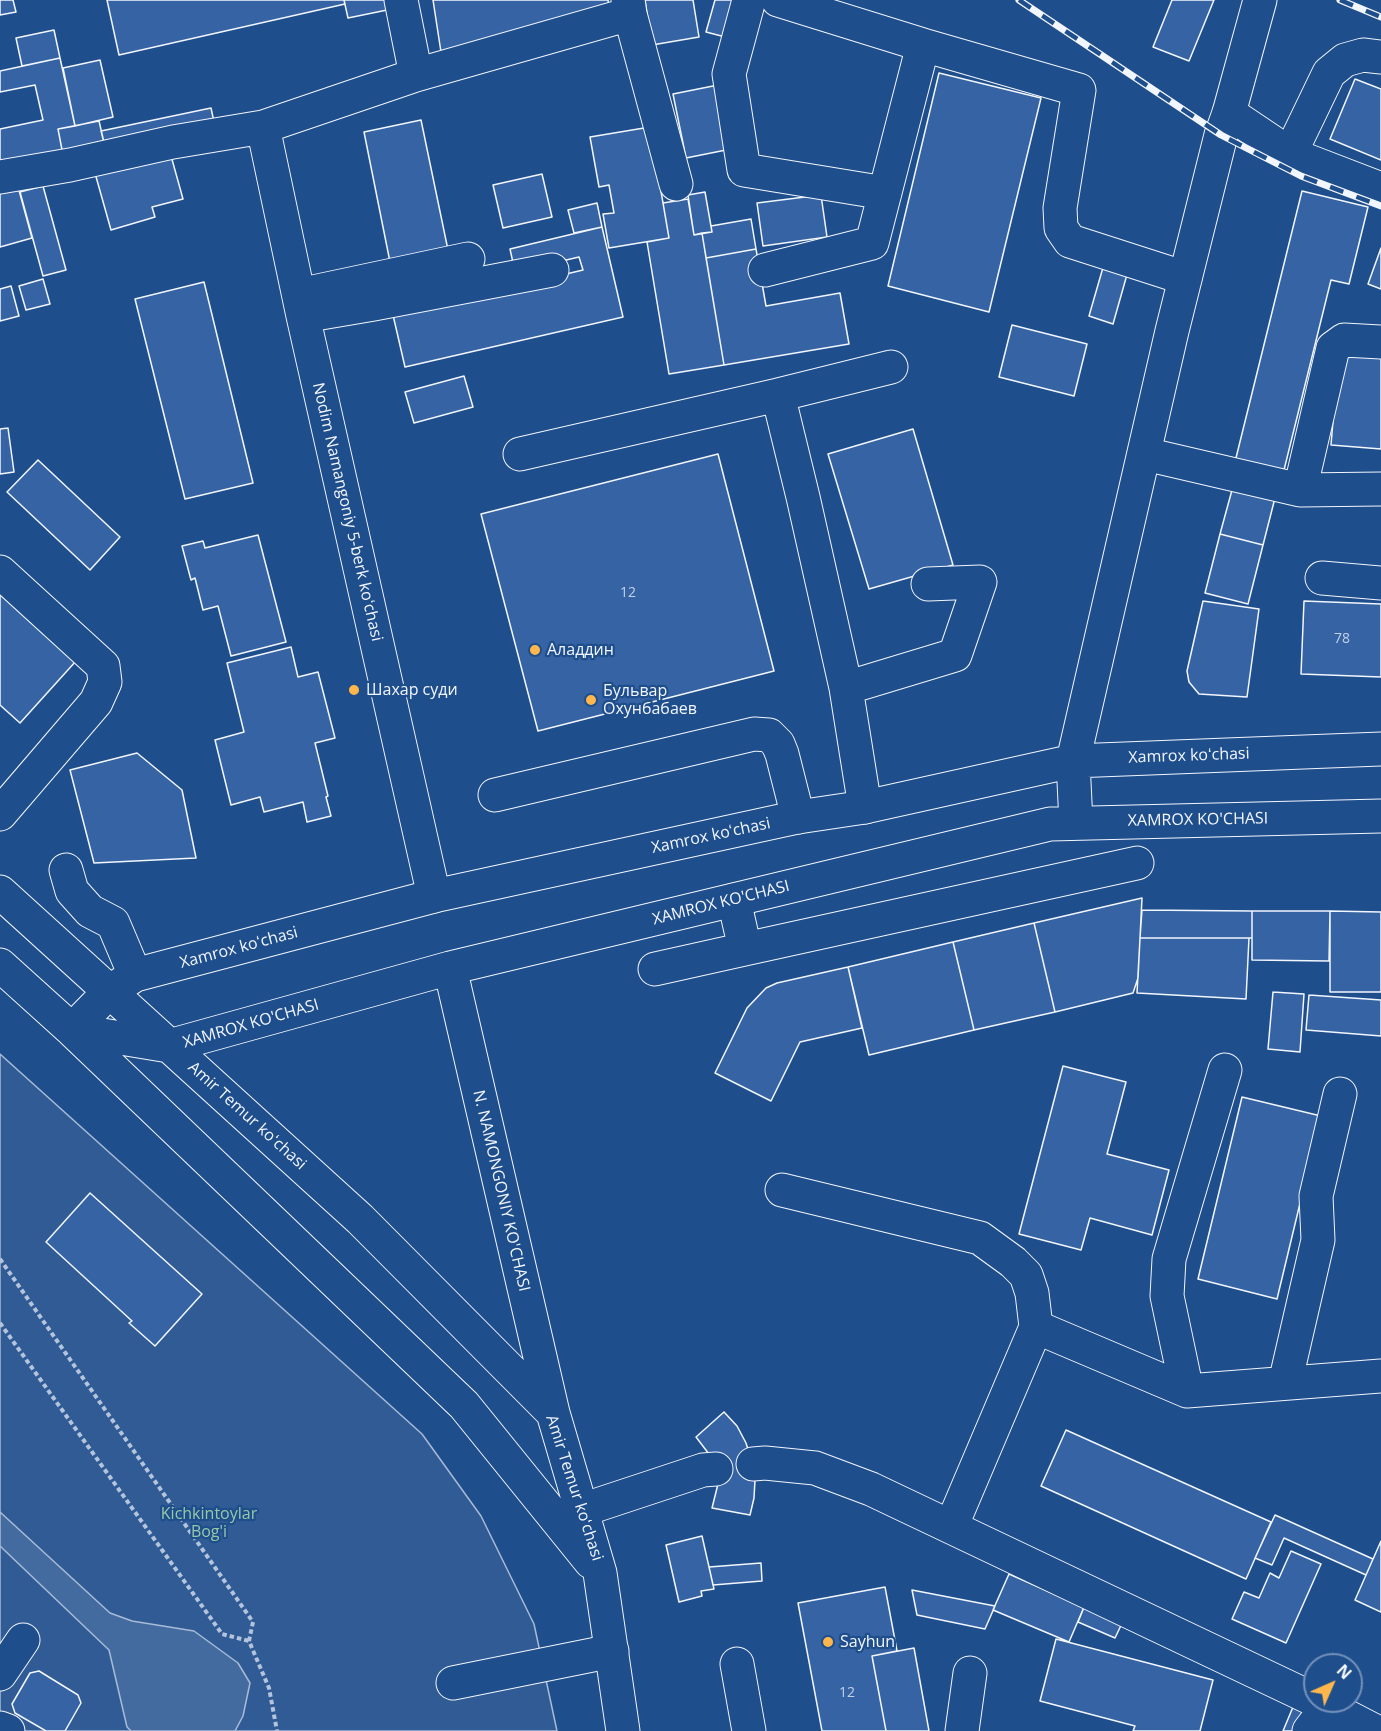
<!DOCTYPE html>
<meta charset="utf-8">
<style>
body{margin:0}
#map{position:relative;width:1381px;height:1731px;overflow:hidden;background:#1f4e8c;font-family:"Open Sans",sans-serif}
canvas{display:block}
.north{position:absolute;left:1303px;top:1653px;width:60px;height:60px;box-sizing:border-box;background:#1f4e8c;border:2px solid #7391ba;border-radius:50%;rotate:45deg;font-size:16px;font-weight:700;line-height:24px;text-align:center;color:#f2f6ff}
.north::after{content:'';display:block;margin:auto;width:21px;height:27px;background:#ffb74d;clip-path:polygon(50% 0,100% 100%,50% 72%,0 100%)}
</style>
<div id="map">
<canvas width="1381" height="1731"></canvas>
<div class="north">N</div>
</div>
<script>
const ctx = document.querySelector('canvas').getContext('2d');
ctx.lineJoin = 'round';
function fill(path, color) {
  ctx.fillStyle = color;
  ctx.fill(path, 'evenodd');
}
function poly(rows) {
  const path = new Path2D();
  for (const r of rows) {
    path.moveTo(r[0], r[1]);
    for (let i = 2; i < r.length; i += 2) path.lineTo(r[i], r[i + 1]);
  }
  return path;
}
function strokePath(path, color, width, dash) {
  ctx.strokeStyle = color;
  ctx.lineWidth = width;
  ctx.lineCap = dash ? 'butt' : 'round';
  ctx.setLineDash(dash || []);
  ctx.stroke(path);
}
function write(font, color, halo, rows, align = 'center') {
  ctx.font = font + ' "Open Sans",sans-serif';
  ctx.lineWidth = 4.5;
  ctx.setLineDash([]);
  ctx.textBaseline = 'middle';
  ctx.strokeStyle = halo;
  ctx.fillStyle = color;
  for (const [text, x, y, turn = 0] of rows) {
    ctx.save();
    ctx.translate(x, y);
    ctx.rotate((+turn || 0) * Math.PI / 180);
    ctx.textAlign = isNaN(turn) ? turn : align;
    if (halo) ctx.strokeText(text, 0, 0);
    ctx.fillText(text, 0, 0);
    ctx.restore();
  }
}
const green = poly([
 [0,1054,422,1434,481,1516,534,1624,557,1731,0,1731,0,1054]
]);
fill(green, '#305b95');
strokePath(green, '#a8bbd7', 1.5);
const water = poly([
 [0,1512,110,1613,132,1621,194,1631,238,1663,250,1683,243,1716,235,1731,131,1731,127,1727,109,1650,0,1546,0,1512]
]);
fill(water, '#446ba0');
strokePath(water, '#a8bbd7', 1.5);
const building = poly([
 [0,0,13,0,16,12,0,15,0,0],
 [107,0,344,0,345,4,119,55,107,0],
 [344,0,390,0,392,9,348,18,344,0],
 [433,0,608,0,610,13,441,52,433,0],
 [645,0,693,0,699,37,652,45,645,0],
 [715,0,743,0,733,39,706,32,715,0],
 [1172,0,1214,0,1189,61,1153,47,1172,0],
 [54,30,60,58,22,66,16,38,54,30],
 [60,58,75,126,58,129,62,150,0,163,0,129,43,120,35,85,0,92,0,71,60,58],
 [100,60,113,117,75,126,63,68,100,60],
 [939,73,1041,98,989,312,888,286,939,73],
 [1355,79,1381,89,1381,160,1330,139,1355,79],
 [723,84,736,148,686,158,673,94,723,84],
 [211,108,216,131,107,154,101,131,211,108],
 [421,120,448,250,390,262,364,132,421,120],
 [99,121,106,151,64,160,58,129,99,121],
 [650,127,669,238,609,248,603,214,614,213,609,185,599,187,590,137,650,127],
 [168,145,183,199,152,207,155,217,111,230,93,166,168,145],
 [542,174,552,217,503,228,493,185,542,174],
 [17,183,32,238,0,247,0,187,17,183],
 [43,186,66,270,43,276,20,192,43,186],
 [1302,191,1368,207,1349,284,1331,280,1282,478,1234,466,1302,191],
 [705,192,712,232,694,235,688,195,705,192],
 [821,195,827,237,763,246,757,203,821,195],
 [688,199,694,235,702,233,724,365,669,374,647,242,669,238,663,203,688,199],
 [597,203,602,227,574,233,568,210,597,203],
 [751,219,756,249,706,258,702,233,712,232,711,226,751,219],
 [602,227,623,317,405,367,393,315,583,270,579,257,515,272,510,249,602,227],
 [1381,248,1381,289,1368,284,1381,248],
 [756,249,766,306,840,293,849,344,724,365,706,258,756,249],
 [1104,264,1128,271,1113,324,1089,316,1104,264],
 [43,279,50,304,26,310,19,286,43,279],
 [204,282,253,483,185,499,135,299,204,282],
 [11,286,19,316,0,321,0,289,11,286],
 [1012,325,1087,344,1074,396,999,377,1012,325],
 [1339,349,1381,352,1381,449,1331,445,1339,349],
 [464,376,473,407,414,423,405,392,464,376],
 [8,428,14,472,0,474,0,429,8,428],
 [913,429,953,565,869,589,828,454,913,429],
 [718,454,774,671,538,731,481,514,718,454],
 [38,460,120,537,90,570,7,492,38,460],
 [1235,479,1277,490,1263,545,1220,534,1235,479],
 [1220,534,1263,545,1248,604,1205,593,1220,534],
 [258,535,286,642,231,656,218,606,203,610,195,578,191,580,182,546,203,541,205,548,258,535],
 [0,592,76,661,20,723,0,705,0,592],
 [1203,601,1259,609,1247,697,1199,694,1189,682,1187,671,1203,601],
 [1304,601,1381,604,1381,677,1301,674,1304,601],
 [291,647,298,677,318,672,335,738,315,743,328,796,326,797,331,816,307,822,303,802,264,812,260,797,231,805,215,740,244,732,227,663,291,647],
 [137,753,182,790,196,858,94,863,70,770,137,753],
 [1142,898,1138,978,1133,993,1055,1012,1034,923,1142,898],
 [1142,910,1252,911,1252,938,1140,938,1142,910],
 [1252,911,1330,911,1329,961,1252,960,1252,911],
 [1330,911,1381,912,1381,992,1330,992,1330,911],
 [1034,923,1055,1012,974,1030,953,942,1034,923],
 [1140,938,1249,938,1246,999,1137,993,1140,938],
 [953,942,974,1030,869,1055,848,967,953,942],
 [848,967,862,1028,800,1042,771,1101,715,1073,747,1008,766,988,777,983,848,967],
 [1273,992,1304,994,1300,1052,1268,1049,1273,992],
 [1309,995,1381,1000,1381,1036,1306,1030,1309,995],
 [1063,1066,1126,1082,1107,1154,1169,1170,1152,1235,1090,1218,1081,1250,1019,1234,1063,1066],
 [1242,1097,1321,1116,1277,1299,1198,1279,1242,1097],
 [90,1193,202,1294,155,1346,129,1323,132,1321,46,1242,90,1193],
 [724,1412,737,1426,746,1443,752,1462,755,1480,754,1498,750,1515,712,1508,718,1484,712,1458,696,1437,724,1412],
 [1066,1430,1271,1522,1246,1579,1041,1486,1066,1430],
 [1275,1515,1373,1559,1366,1575,1284,1538,1272,1565,1255,1558,1275,1515],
 [702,1536,714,1589,701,1591,702,1596,679,1602,666,1545,702,1536],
 [1381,1541,1381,1612,1355,1600,1381,1541],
 [1291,1551,1321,1564,1286,1643,1232,1619,1244,1592,1259,1598,1270,1573,1279,1578,1291,1551],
 [761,1563,762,1581,713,1585,709,1567,761,1563],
 [1009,1574,1084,1607,1069,1642,993,1610,1009,1574],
 [885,1587,897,1651,872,1656,886,1731,822,1731,798,1603,885,1587],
 [912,1590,995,1606,985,1629,917,1615,912,1590],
 [1087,1600,1125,1617,1115,1638,1078,1622,1087,1600],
 [1056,1639,1213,1680,1200,1731,1133,1731,1135,1726,1040,1701,1056,1639],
 [914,1648,929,1731,886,1731,872,1656,914,1648],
 [39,1671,78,1695,81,1703,65,1731,46,1731,15,1713,12,1704,30,1673,39,1671],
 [1293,1707,1308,1713,1300,1731,1283,1731,1293,1707]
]);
fill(building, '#3563a3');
strokePath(building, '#f2f6ff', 1.5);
const minor = poly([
 [401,0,416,75],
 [749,0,729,74,744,170,885,193],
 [778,0,923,45],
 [630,14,676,184],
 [1229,113,1290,154,1381,189],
 [1290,154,1329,73,1345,60,1363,55,1381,57],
 [0,177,70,165,173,142,263,127],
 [765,270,872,243,923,45,1079,90,1060,208,1061,228,1070,241,1185,278],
 [299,295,468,259],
 [303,316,374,304,552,270],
 [520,454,778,395],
 [1145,454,1300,490,1381,489],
 [1300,490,1333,348,1344,340,1381,342],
 [0,572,103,666,105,682,96,702,0,814],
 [1322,578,1381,583],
 [846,688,955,655,980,582,928,584],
 [495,795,754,734,769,735,778,744,782,754,798,817],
 [865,807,846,688,803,497,778,395,891,367],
 [66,870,72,891,90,911,113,923,135,975],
 [434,896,303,316,263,127,416,75,630,14,628,0],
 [734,900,745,949,1137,863],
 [655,969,745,949],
 [782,1190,980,1238,1013,1262,1026,1275,1032,1293,1036,1327],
 [1285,1383,1318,1240,1316,1196,1340,1094],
 [1187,1391,1167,1296,1169,1259,1225,1070],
 [753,1464,765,1463,815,1468,871,1489,1315,1700],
 [582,1510,703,1470,716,1469],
 [951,1527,1036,1327,1187,1391,1381,1376],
 [737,1664,749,1731],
 [0,1674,23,1640],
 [453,1683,612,1651],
 [1317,1701,1375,1731],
 [0,1728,8,1731],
 [962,1731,970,1673],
 [1309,1731,1315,1723,1340,1713]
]);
const major = poly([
 [1076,823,1073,761,1172,331,1221,135,1229,113,1260,0],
 [0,892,360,1219,553,1413,600,1573,623,1731],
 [0,965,72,1030,464,1405,591,1562],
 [450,968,553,1413],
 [72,1030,109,992,135,975,434,896,798,817,865,807,1073,761,1381,749],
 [72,1030,169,1046,450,968,1050,824,1381,816]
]);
strokePath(minor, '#f2f6ff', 35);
strokePath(major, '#f2f6ff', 35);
strokePath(poly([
 [0,1259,253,1622,249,1641,269,1688,277,1731],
 [0,1323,222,1634,249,1641]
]), '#b3c4dc', 4, [4.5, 3]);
strokePath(minor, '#1f4e8c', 33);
strokePath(major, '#1f4e8c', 33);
const rail = poly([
 [1019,0,1221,135,1301,176,1381,206],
 [1340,0,1381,17]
]);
strokePath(rail, '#f2f6ff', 7);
strokePath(rail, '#1f4e8c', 4.5, [14]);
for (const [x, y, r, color] of [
 [535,650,6,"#ffb74d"],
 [354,690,6,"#ffb74d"],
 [591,700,6,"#ffb74d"],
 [828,1642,6,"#ffb74d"]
]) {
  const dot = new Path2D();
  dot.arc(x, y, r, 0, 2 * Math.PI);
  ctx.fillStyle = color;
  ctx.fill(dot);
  strokePath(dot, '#1f4e8c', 2);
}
write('14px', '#c3d1e8', null, [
 ["12",628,593],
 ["78",1342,639],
 ["12",847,1693]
]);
write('16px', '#f2f6ff', '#1f4e8c', [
 ["Nodim Namangoniy 5-berk koʻchasi",347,512,77],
 ["Xamrox koʻchasi",1189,756,-2],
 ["XAMROX KO'CHASI",1198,820,-1],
 ["Xamrox koʻchasi",711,836,-12],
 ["XAMROX KO'CHASI",721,903,-14],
 ["Xamrox koʻchasi",239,948,-15],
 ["XAMROX KO'CHASI",251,1024,-16],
 ["Amir Temur koʻchasi",247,1116,42],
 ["N. NAMONGONIY KO'CHASI",501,1191,77],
 ["Amir Temur koʻchasi",574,1488,72]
]);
write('16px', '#f2f6ff', '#1f4e8c', [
 ["Аладдин",547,650],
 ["Шахар суди",366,690],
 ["Бульвар",603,691],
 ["Охунбабаев",603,709],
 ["Sayhun",840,1642]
], 'left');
write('16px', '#97c8a6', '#1f4e8c', [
 ["Kichkintoylar",209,1514],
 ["Bog'i",209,1532]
]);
</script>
